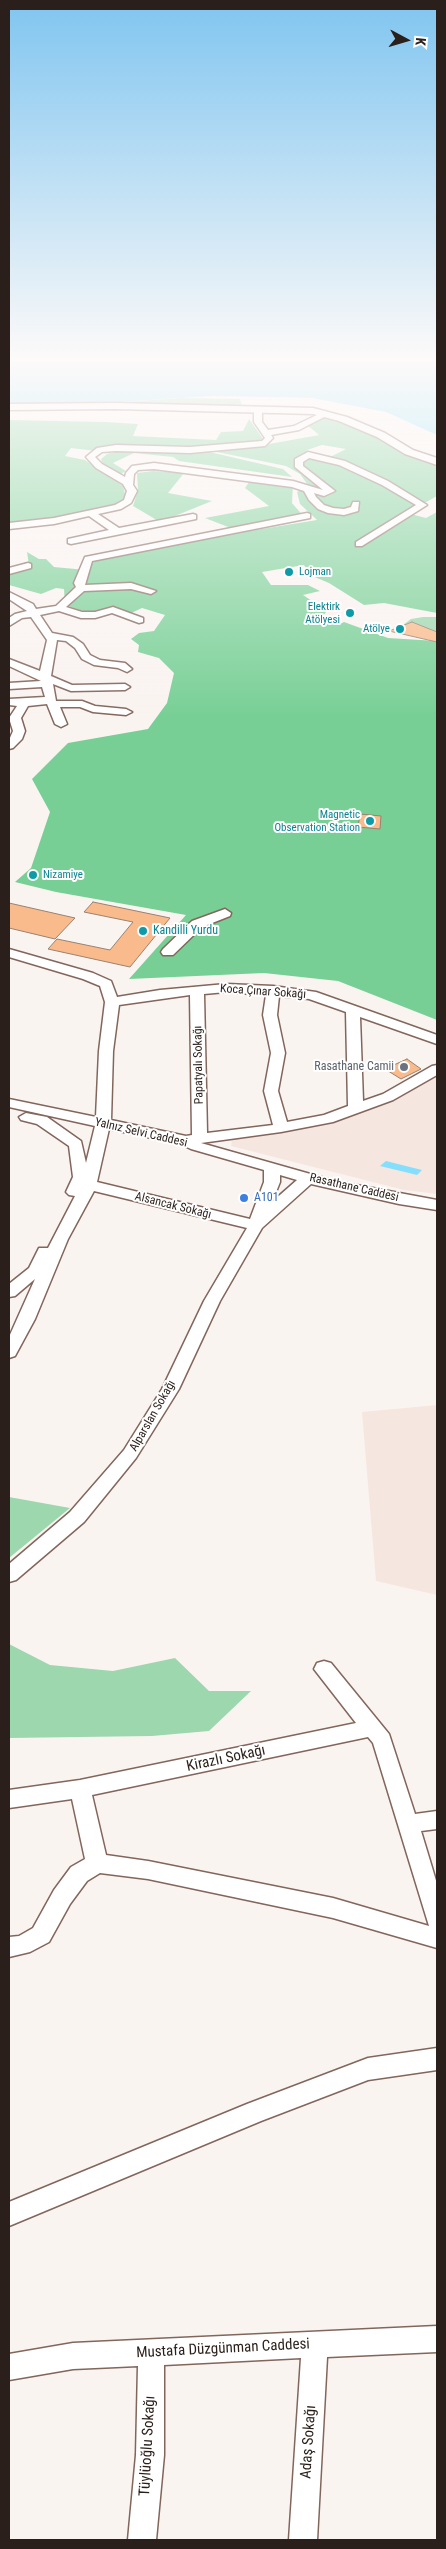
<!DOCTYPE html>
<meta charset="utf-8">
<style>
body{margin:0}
#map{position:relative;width:446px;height:2549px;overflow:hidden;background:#faf4f1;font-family:"Roboto Condensed",sans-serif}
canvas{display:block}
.frame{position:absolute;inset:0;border:10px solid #2a1f1a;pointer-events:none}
.north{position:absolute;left:381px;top:15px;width:50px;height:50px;-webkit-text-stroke:4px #fff;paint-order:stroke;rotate:96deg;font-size:14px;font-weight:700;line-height:20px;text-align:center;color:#2a1f1a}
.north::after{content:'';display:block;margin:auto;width:18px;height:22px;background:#2a1f1a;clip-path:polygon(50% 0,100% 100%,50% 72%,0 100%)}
</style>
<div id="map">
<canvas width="446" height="2549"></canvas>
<div class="frame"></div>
<div class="north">K</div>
</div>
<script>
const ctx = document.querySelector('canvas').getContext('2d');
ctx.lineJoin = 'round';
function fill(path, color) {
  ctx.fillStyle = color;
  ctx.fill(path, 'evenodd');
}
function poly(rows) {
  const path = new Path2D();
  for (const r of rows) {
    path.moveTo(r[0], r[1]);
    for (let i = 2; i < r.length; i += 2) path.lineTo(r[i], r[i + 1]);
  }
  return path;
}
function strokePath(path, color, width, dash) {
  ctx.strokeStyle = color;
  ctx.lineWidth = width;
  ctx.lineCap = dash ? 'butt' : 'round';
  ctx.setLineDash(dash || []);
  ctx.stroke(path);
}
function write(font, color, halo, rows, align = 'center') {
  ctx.font = font + ' "Roboto Condensed",sans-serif';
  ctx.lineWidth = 4;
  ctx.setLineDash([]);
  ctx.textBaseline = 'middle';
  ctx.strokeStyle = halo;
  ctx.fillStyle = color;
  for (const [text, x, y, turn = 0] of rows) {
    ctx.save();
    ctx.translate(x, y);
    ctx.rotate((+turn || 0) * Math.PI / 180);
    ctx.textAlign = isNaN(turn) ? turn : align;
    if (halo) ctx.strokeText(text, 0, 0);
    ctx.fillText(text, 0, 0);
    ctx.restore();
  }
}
fill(poly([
 [437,1073,437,1194,404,1190,231,1146,233,1133,281,1127,400,1096],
 [437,1405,437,1595,376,1581,362,1412]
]), '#f6e6e0');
fill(poly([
 [182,398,240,399,242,406,110,403],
 [423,617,437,617,437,633,403,625,411,619],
 [9,1497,70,1508,9,1558],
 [9,1644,50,1665,113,1671,175,1658,209,1691,251,1691,209,1731,152,1736,9,1738]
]), '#9dd7ae');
fill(poly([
 [325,414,349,422,384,442,437,465,437,496,407,513,426,518,437,512,437,613,384,603,364,605,329,583,310,575,304,565,262,572,271,585,308,585,320,591,303,595,327,611,319,620,340,624,344,622,388,638,437,641,437,1020,338,981,264,973,129,979,186,915,56,892,15,882,31,868,50,812,32,779,68,743,148,729,167,703,174,673,159,658,138,652,139,645,131,639,139,633,154,631,165,615,142,608,127,615,116,610,95,615,65,605,64,589,56,588,41,594,9,585,9,570,29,565,27,552,39,559,46,559,54,567,86,570,90,563,103,558,206,538,317,520,300,504,297,492,301,490,329,495,331,492,303,468,301,462,305,458,318,455,332,456,346,449,322,445,307,450,311,453,297,459,295,466,322,489,310,488,300,474,286,466,207,450,258,446,319,435,306,424],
 [249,419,264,440,221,445,96,451,71,448,65,456,85,460,123,486,127,502,83,514,9,524,9,420,106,422,138,424,133,436,216,440,221,432,243,431],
 [122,450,201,450,283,469,292,477,179,461,173,457,134,453,113,463,126,471,119,475,103,464,101,459,107,454],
 [153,471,184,473,168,493,212,501,160,522,133,506,138,490,137,473],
 [249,482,293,485,292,503,305,518,236,530,205,518,269,506,245,488]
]), '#77cf95');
fill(poly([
 [9,362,437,362,437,435,386,412,312,398,213,396,101,403,9,404],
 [386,1161,422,1170,417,1175,380,1166]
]), '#85dffc');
const building = poly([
 [412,622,437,632,437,642,389,631,412,622],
 [360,814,381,816,380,829,358,827,360,814],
 [93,902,170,918,130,967,48,949,57,939,110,950,133,922,84,912,93,902],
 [9,903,75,918,55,939,9,928,9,903],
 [407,1059,421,1069,401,1079,385,1069,407,1059]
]);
fill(building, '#f9bb8c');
strokePath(building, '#998170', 1);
const minor = poly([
 [258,407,262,409,262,422,268,430,294,426,323,412,330,414,299,430,271,435,273,438,265,446,190,453,116,451,102,452,95,457,102,464,125,477,126,473,132,466,154,463,293,481,323,490,295,467,295,459,308,452,345,461,388,481,427,505,362,546,356,546,356,542,416,505,382,485,339,465,309,458,303,462,303,466,335,491,324,496,314,493,316,497,324,505,333,508,344,509,351,507,353,502,359,502,358,511,344,515,328,513,318,509,309,500,304,491,292,487,154,469,138,470,134,474,133,485,137,491,131,503,121,509,98,514,119,528,193,514,196,515,196,519,71,544,68,543,68,539,109,530,89,516,54,524,9,529,9,523,54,518,115,505,124,500,127,491,123,484,96,468,86,457,97,448,116,445,190,447,262,441,265,438,254,422,254,409,258,407],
 [307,513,310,514,310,518,92,561,85,585,131,583,156,591,151,594,131,589,84,591,66,607,82,612,95,612,113,607,143,618,143,622,139,623,112,613,95,618,81,618,59,611,40,615,52,633,73,637,83,644,90,655,100,660,125,663,132,669,127,672,118,668,94,665,82,659,75,648,66,641,57,640,51,676,72,685,125,684,130,687,125,690,71,691,53,684,56,701,82,701,95,706,126,709,132,712,126,715,93,712,80,707,60,707,67,724,61,727,55,724,47,704,28,706,21,718,25,731,22,739,13,748,9,749,9,740,13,731,9,718,17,706,9,705,9,699,45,697,42,687,9,689,9,683,41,681,9,666,9,659,40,671,47,640,31,617,22,618,9,626,9,618,15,614,27,611,9,599,9,592,33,604,36,609,56,606,76,587,74,583,85,557,307,513],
 [28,563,31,564,31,568,9,574,9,568,28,563],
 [225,909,231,913,230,916,202,927,173,955,163,955,161,952,163,949,192,921,225,909],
 [9,949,93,973,111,981,117,997,160,990,226,984,273,986,316,992,437,1035,437,1044,360,1017,363,1101,383,1094,432,1066,437,1065,437,1075,393,1100,333,1122,281,1132,201,1143,335,1181,437,1200,437,1210,399,1204,311,1184,262,1228,220,1301,179,1389,136,1458,84,1522,16,1580,9,1582,9,1564,70,1512,124,1450,162,1389,204,1301,247,1228,94,1191,68,1239,35,1319,15,1356,9,1358,9,1337,35,1279,15,1296,9,1297,9,1284,29,1268,39,1248,48,1248,75,1196,69,1195,66,1192,73,1177,69,1146,37,1124,21,1120,19,1117,26,1113,47,1117,81,1141,86,1163,95,1126,9,1107,9,1099,96,1117,99,1051,105,1002,100,986,83,979,9,957,9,949],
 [226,992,266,995,263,1015,271,1053,264,1091,273,1125,207,1133,204,994,226,992],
 [190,995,192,1135,186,1136,111,1120,113,1051,119,1005,190,995],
 [279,996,309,999,346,1012,348,1106,324,1115,287,1122,278,1091,285,1053,277,1015,279,996],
 [109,1129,180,1144,191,1149,264,1170,264,1182,250,1219,97,1182,109,1129],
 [280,1175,297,1180,272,1202,280,1182,280,1175],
 [324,1661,331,1663,389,1734,415,1814,437,1811,437,1829,421,1831,437,1884,437,1948,333,1918,148,1879,100,1873,87,1881,70,1904,49,1942,30,1952,9,1957,9,1937,19,1936,33,1928,54,1890,71,1867,85,1859,72,1799,9,1808,9,1790,80,1780,356,1723,314,1669,317,1663,324,1661],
 [368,1737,373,1743,429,1926,333,1898,148,1861,106,1855,92,1795,368,1737],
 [437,2048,437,2070,368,2080,261,2121,9,2226,9,2202,247,2104,368,2058,437,2048],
 [437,2326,437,2352,327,2357,317,2540,289,2540,301,2358,164,2365,164,2455,156,2540,128,2540,136,2455,138,2366,73,2369,9,2380,9,2354,73,2343,437,2326]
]);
const major = poly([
 [116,403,313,408,347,417,385,433,413,450,437,458,437,465,405,454,377,437,339,421,313,414,116,409,9,410,9,404,116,403]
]);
strokePath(minor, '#82665c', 3);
strokePath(major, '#82665c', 3);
fill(minor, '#fff');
fill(major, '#fff');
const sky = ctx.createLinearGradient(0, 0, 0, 719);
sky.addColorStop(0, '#80c5f0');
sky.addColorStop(0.5, '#fdfaf9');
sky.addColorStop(1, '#fdfaf900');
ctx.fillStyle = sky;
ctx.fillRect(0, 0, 446, 719);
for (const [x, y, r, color] of [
 [289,572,5,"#0f9aa8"],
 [350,613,5,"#0f9aa8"],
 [400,629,5,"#0f9aa8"],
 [370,821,5,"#0f9aa8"],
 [33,875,5,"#0f9aa8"],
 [143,931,5,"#0f9aa8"],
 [404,1067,5,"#6b7280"],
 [244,1198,5,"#3f7fe0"]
]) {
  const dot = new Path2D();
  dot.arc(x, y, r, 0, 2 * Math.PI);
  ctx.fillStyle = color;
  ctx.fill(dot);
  strokePath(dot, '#fff', 2);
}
write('11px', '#0d838f', '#fff', [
 ["Lojman",299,572,"left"],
 ["Elektirk",340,607],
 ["Atölyesi",340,620],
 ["Atölye",390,629],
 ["Magnetic",360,815],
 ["Observation Station",360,828],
 ["Nizamiye",43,875,"left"]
], 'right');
write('12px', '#0d838f', '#fff', [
 ["Kandilli Yurdu",153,931]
], 'left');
write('12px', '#2a1f1a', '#fff', [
 ["Koca Çınar Sokağı",263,992,4],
 ["Papatyalı Sokağı",199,1065,-91],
 ["Yalnız Selvi Caddesi",141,1133,13],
 ["Rasathane Caddesi",354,1188,13],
 ["Alsancak Sokağı",173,1206,14],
 ["Alparslan Sokağı",153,1416,-60]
]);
write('12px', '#5b616d', '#fff', [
 ["Rasathane Camii",394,1067]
], 'right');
write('12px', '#366cbe', '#fff', [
 ["A101",254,1198]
], 'left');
write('15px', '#2a1f1a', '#fff', [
 ["Kirazlı Sokağı",226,1759,-12],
 ["Mustafa Düzgünman Caddesi",223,2349,-3],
 ["Adaş Sokağı",309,2442,-86],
 ["Tüylüoğlu Sokağı",148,2446,-87]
]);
</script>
